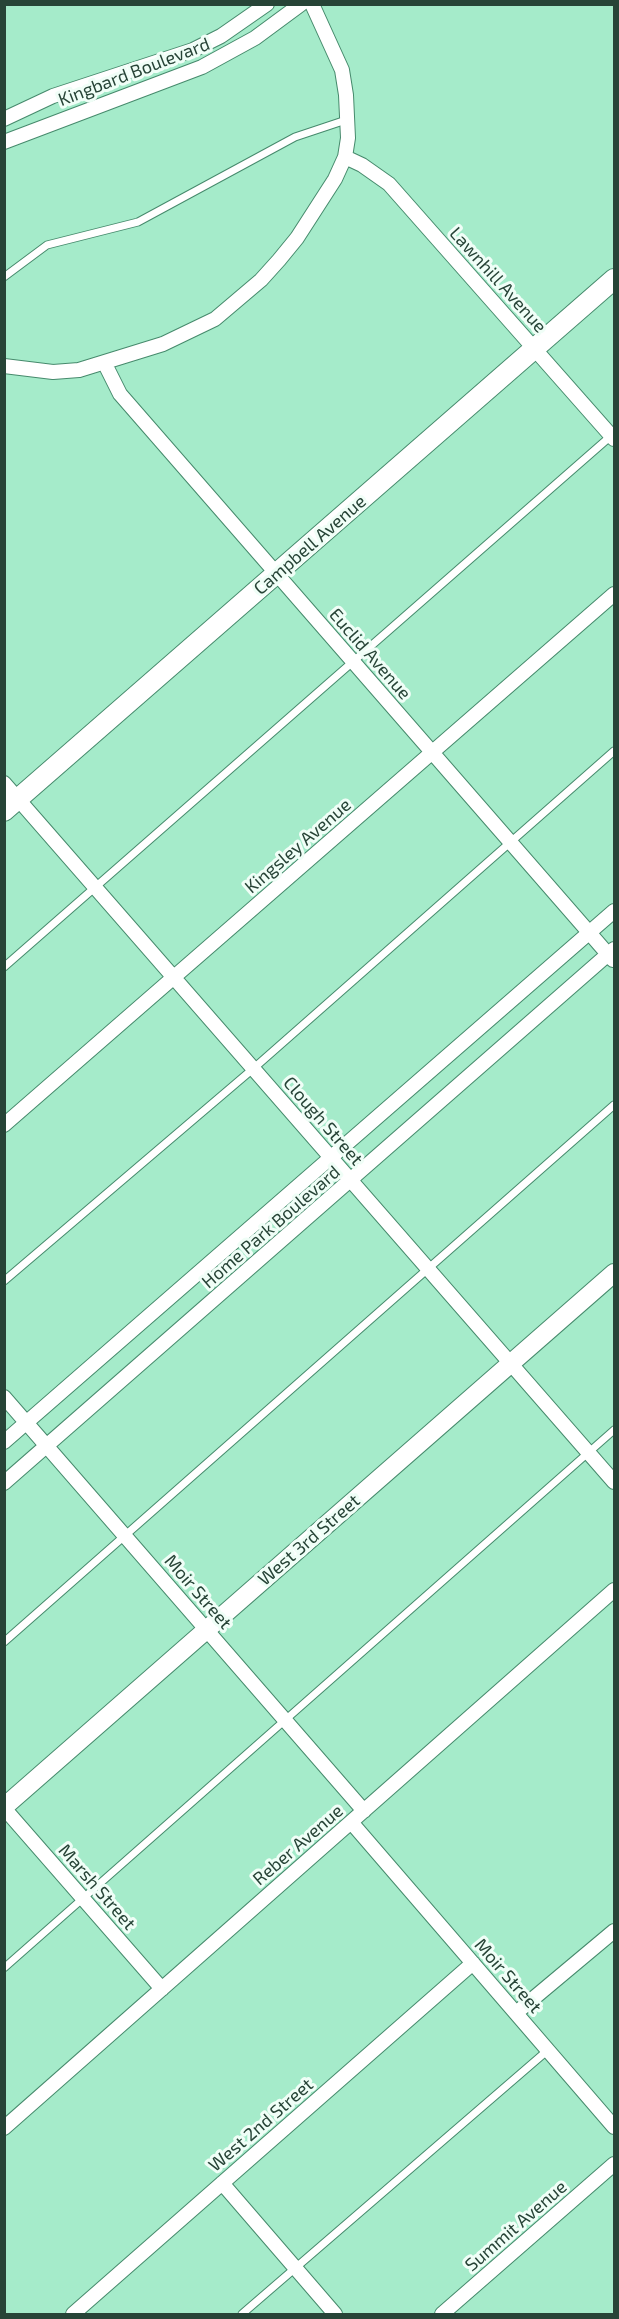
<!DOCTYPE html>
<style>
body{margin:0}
#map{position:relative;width:619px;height:2319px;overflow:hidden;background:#a5ebca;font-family:"Exo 2",sans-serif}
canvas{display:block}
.frame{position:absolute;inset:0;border:6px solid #274437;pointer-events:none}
</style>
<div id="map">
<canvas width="619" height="2319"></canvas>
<div class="frame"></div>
</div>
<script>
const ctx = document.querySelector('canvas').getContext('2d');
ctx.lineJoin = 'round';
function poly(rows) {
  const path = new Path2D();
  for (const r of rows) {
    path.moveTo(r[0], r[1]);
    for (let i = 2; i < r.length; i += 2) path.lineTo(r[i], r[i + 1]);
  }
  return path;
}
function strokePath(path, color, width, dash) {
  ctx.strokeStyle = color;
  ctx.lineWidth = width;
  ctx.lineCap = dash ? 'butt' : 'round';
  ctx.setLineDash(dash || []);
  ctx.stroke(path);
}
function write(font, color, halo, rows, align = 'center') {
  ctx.font = font + ' "Exo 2",sans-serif';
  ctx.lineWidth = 6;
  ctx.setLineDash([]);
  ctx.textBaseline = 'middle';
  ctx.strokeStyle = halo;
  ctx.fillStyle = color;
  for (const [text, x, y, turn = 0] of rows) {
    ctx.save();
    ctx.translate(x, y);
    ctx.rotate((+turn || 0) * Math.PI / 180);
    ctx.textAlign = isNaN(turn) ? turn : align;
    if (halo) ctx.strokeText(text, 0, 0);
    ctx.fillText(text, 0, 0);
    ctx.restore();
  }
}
const service = poly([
 [4,277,47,245,138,222,295,137,349,119],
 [4,967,612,435],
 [4,1281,254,1068,614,751],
 [4,1642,614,1105],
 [4,1968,614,1430],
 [242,2314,548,2050]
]);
const minor = poly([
 [4,119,53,96,193,50,221,36,267,4],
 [4,142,202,67,255,38,301,4],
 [345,157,362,165,389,184,614,439],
 [105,364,120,394,613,960],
 [4,366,53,372,79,370,163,344,215,319,261,280,279,260,297,238,335,179,345,157,348,138,346,95,342,70,312,4],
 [4,783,614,1482],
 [4,1125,614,594],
 [4,1397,364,1811],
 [4,1442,614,911],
 [4,1483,614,949],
 [4,1808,162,1989],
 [351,1822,614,2127],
 [516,2013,614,1931],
 [4,2128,614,1590],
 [222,2183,335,2314],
 [73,2314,473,1963],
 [442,2314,614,2164]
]);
const tertiary = poly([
 [4,1807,614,1273]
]);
const secondary = poly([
 [4,811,614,279]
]);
strokePath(service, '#468a6c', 9);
strokePath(minor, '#468a6c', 16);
strokePath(tertiary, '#468a6c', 20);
strokePath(secondary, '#468a6c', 22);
strokePath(service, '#fff', 7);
strokePath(minor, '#fff', 14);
strokePath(tertiary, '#fff', 18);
strokePath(secondary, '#fff', 20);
write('18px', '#274437', '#f0fef7', [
 ["Kingbard Boulevard",134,72,-21],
 ["Lawnhill Avenue",498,280,48],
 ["Campbell Avenue",310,545,-41],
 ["Euclid Avenue",370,654,49],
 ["Kingsley Avenue",298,846,-41],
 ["Clough Street",323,1121,49],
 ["Home Park Boulevard",271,1227,-41],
 ["West 3rd Street",309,1540,-41],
 ["Moir Street",198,1592,49],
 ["Reber Avenue",298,1845,-41],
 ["Marsh Street",97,1887,49],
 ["Moir Street",508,1976,49],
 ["West 2nd Street",261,2125,-41],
 ["Summit Avenue",516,2226,-41]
]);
</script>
